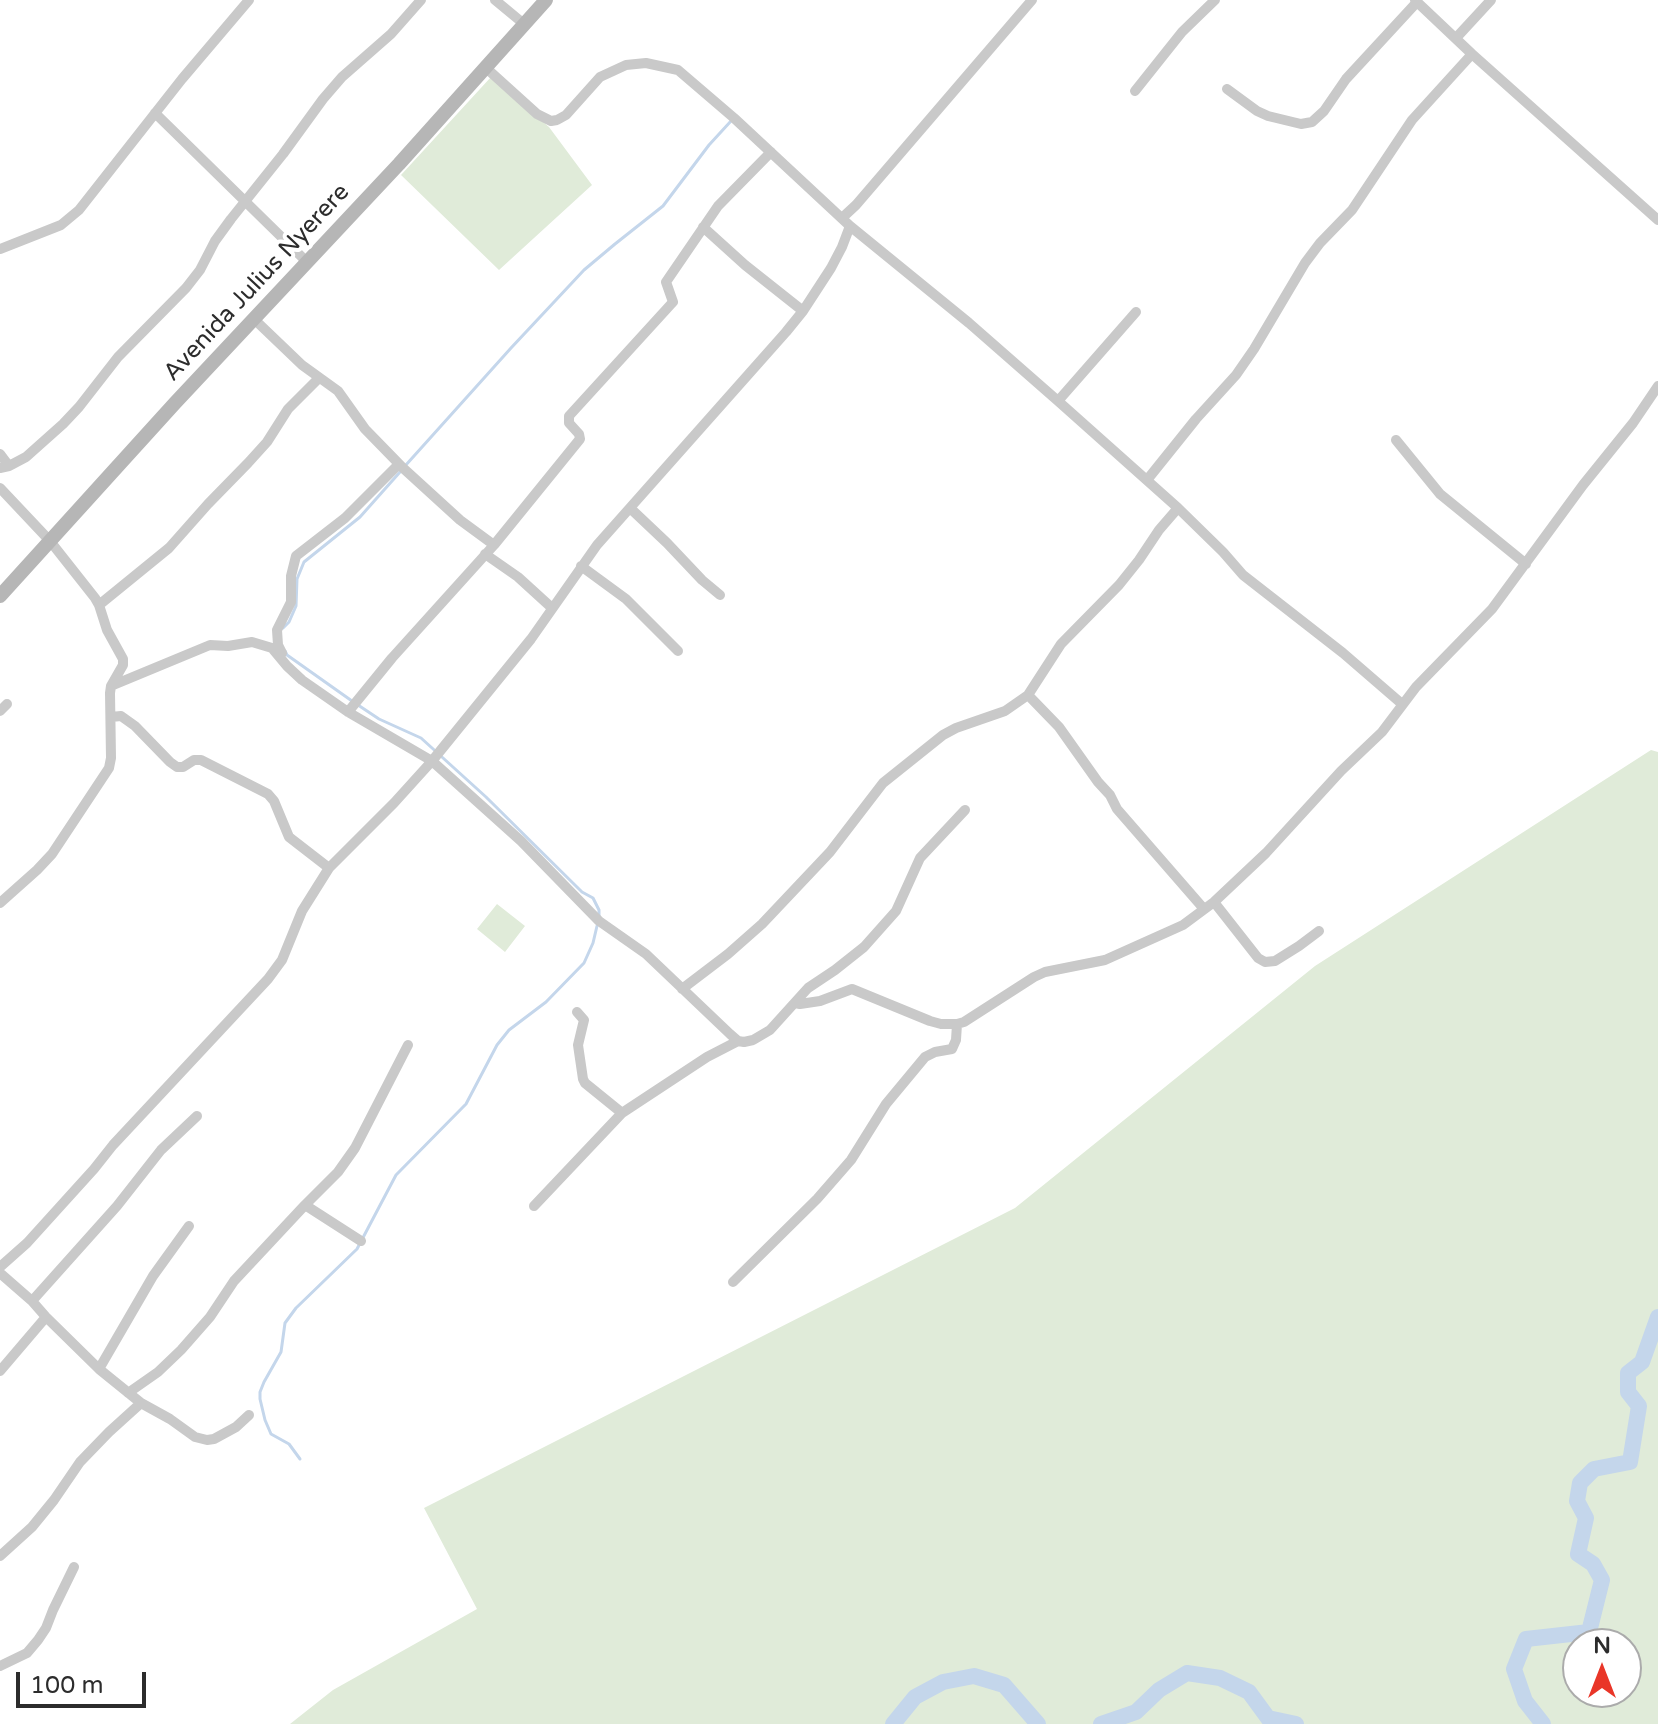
<!DOCTYPE html>
<style>
body{margin:0}
#map{position:relative;width:1658px;height:1724px;overflow:hidden;background:#fff;font-family:"Varela Round",sans-serif}
canvas{display:block}
.north{position:absolute;left:1562px;top:1628px;width:80px;height:80px;box-sizing:border-box;background:#fff;border:2px solid #ababab;border-radius:50%;rotate:0deg;font-size:22px;font-weight:700;line-height:32px;text-align:center;color:#2c2c2c}
.north::after{content:'';display:block;margin:auto;width:28px;height:36px;background:#e93628;clip-path:polygon(50% 0,100% 100%,50% 72%,0 100%)}
.scale{position:absolute;left:16px;top:1672px;width:130px;height:36px;box-sizing:border-box;border:4px solid #2c2c2c;border-top:0;padding-left:10px;font-size:24px;line-height:28px;white-space:nowrap;color:#2c2c2c;-webkit-text-stroke:6px #fff;paint-order:stroke}
</style>
<div id="map">
<canvas width="1658" height="1724"></canvas>
<div class="north">N</div>
<div class="scale">100 m</div>
</div>
<script>
const ctx = document.querySelector('canvas').getContext('2d');
ctx.lineJoin = 'round';
function fill(path, color) {
  ctx.fillStyle = color;
  ctx.fill(path, 'evenodd');
}
function poly(rows) {
  const path = new Path2D();
  for (const r of rows) {
    path.moveTo(r[0], r[1]);
    for (let i = 2; i < r.length; i += 2) path.lineTo(r[i], r[i + 1]);
  }
  return path;
}
function strokePath(path, color, width, dash) {
  ctx.strokeStyle = color;
  ctx.lineWidth = width;
  ctx.lineCap = dash ? 'butt' : 'round';
  ctx.setLineDash(dash || []);
  ctx.stroke(path);
}
function write(font, color, halo, rows, align = 'center') {
  ctx.font = font + ' "Varela Round",sans-serif';
  ctx.lineWidth = 8;
  ctx.setLineDash([]);
  ctx.textBaseline = 'middle';
  ctx.strokeStyle = halo;
  ctx.fillStyle = color;
  for (const [text, x, y, turn = 0] of rows) {
    ctx.save();
    ctx.translate(x, y);
    ctx.rotate((+turn || 0) * Math.PI / 180);
    ctx.textAlign = isNaN(turn) ? turn : align;
    if (halo) ctx.strokeText(text, 0, 0);
    ctx.fillText(text, 0, 0);
    ctx.restore();
  }
}
fill(poly([
 [491,77,549,127,592,185,499,270,401,175],
 [1651,750,1658,752,1658,1724,290,1724,333,1690,477,1609,424,1508,1015,1208,1315,966],
 [1578,1644,1626,1644,1626,1692,1578,1692],
 [497,904,525,926,505,952,477,929]
]), '#e0ebd9');
strokePath(poly([
 [405,466,511,348,584,270,615,244,663,206,709,145,731,121],
 [283,628,289,622,296,606,297,579,304,562,360,517,400,472],
 [285,651,287,655,352,701],
 [358,705,379,719,421,738,486,797,582,892,593,898,599,910,599,918],
 [300,1459,289,1444,271,1434,265,1420,260,1399,260,1392,264,1382,281,1352,285,1323,296,1308,357,1249,396,1175,466,1104,497,1045,509,1030,546,1002,584,963,593,943,597,926]
]), '#c4d6eb', 3);
strokePath(poly([
 [893,1724,915,1697,943,1682,974,1676,1004,1685,1038,1724],
 [1101,1724,1136,1712,1159,1690,1187,1673,1220,1678,1249,1692,1268,1718,1296,1724],
 [1543,1724,1525,1701,1514,1669,1526,1639,1589,1632,1602,1580,1593,1564,1578,1554,1586,1518,1577,1501,1580,1483,1594,1469,1630,1462,1639,1406,1628,1392,1628,1373,1642,1362,1658,1317]
]), '#c4d6eb', 16);
strokePath(poly([
 [495,0,524,24],
 [1415,0,1472,54,1658,220],
 [1456,38,1491,0],
 [1227,89,1257,111,1268,116,1301,124,1312,122,1324,111,1346,79,1417,2],
 [1135,91,1182,32,1215,0],
 [155,113,307,262],
 [842,218,856,205,1032,0],
 [850,226,969,323,1058,401,1178,508,1223,552,1243,575,1343,653,1402,704],
 [703,227,745,265,803,311],
 [0,249,61,225,79,210,182,79,249,0],
 [255,320,302,365,338,391,365,429,403,468,460,520,494,545],
 [1058,401,1136,312],
 [1396,440,1440,494,1526,564],
 [0,454,9,466],
 [0,468,9,466,26,457,63,424,79,407,118,357,186,288,200,270,215,241,231,219,283,154,323,99,342,77,391,34,421,0],
 [1147,480,1196,419,1236,375,1254,349,1305,263,1320,243,1352,210,1412,120,1472,54],
 [0,488,50,541,95,598,99,605,107,630,123,659,123,665,111,686,110,693,111,758,109,768,52,854,37,870,0,903],
 [630,508,667,543,702,580,720,595],
 [485,554,518,577,552,608],
 [581,566,626,599,678,651],
 [99,605,169,548,208,504,248,463,267,442,288,409,319,378],
 [282,653,278,645,277,630,291,602,291,576,296,556,345,518,399,464],
 [111,686,210,645,228,646,252,642,272,648,287,666,302,680,348,712,432,761,521,841,599,921,646,954,730,1034,738,1041,744,1042,753,1040,770,1030,808,988,835,970,864,947,896,911,920,858,965,810],
 [1028,695,1059,727,1098,782,1110,795,1117,809,1204,909],
 [0,711,7,704],
 [348,712,392,658,494,545,580,439,579,434,569,423,569,416,673,302,666,282,718,206,771,152],
 [111,717,121,716,135,726,170,762,177,767,183,767,194,760,201,760,268,794,274,801,289,837,329,868],
 [1214,902,1258,958,1265,962,1275,961,1299,946,1319,931],
 [682,989,728,954,762,924,830,852,883,783,943,735,956,728,1005,711,1028,695,1061,644,1119,585,1139,560,1159,530,1178,508],
 [795,1003,800,1004,820,1001,852,989,930,1021,941,1024,957,1024,964,1022,1034,977,1045,972,1105,960,1183,925,1214,902,1266,853,1341,771,1382,732,1416,687,1492,609,1583,485,1633,423,1658,386],
 [577,1012,584,1020,578,1045,583,1079,585,1083,622,1113],
 [305,1205,361,1241],
 [534,1206,622,1113,707,1057,738,1041],
 [0,1267,27,1243,94,1169,113,1145,268,979,282,960,302,911,329,868,394,803,432,761,531,639,597,545,786,332,803,311,831,268,842,247,850,226,734,118,678,70,646,63,626,65,600,77,566,115,557,120,551,121,537,114,485,67],
 [0,1273,32,1301,46,1317,99,1369,141,1403,170,1419,195,1437,207,1440,214,1439,236,1427,249,1415],
 [733,1282,817,1199,851,1160,886,1104,925,1057,935,1052,952,1049,956,1040,957,1024],
 [32,1301,117,1206,161,1150,197,1116],
 [99,1369,153,1276,189,1226],
 [0,1371,46,1317],
 [128,1393,158,1372,181,1350,210,1317,234,1281,305,1205,338,1172,355,1148,408,1045],
 [0,1556,32,1527,54,1500,80,1462,109,1432,141,1403],
 [0,1666,27,1653,38,1640,46,1628,53,1610,74,1567]
]), '#c9c9c9', 10);
strokePath(poly([
 [0,596,175,403,399,164,546,0]
]), '#b6b6b6', 14);
write('24px', '#2c2c2c', '#fff', [
 ["Avenida Julius Nyerere",257,283,-47]
]);
</script>
